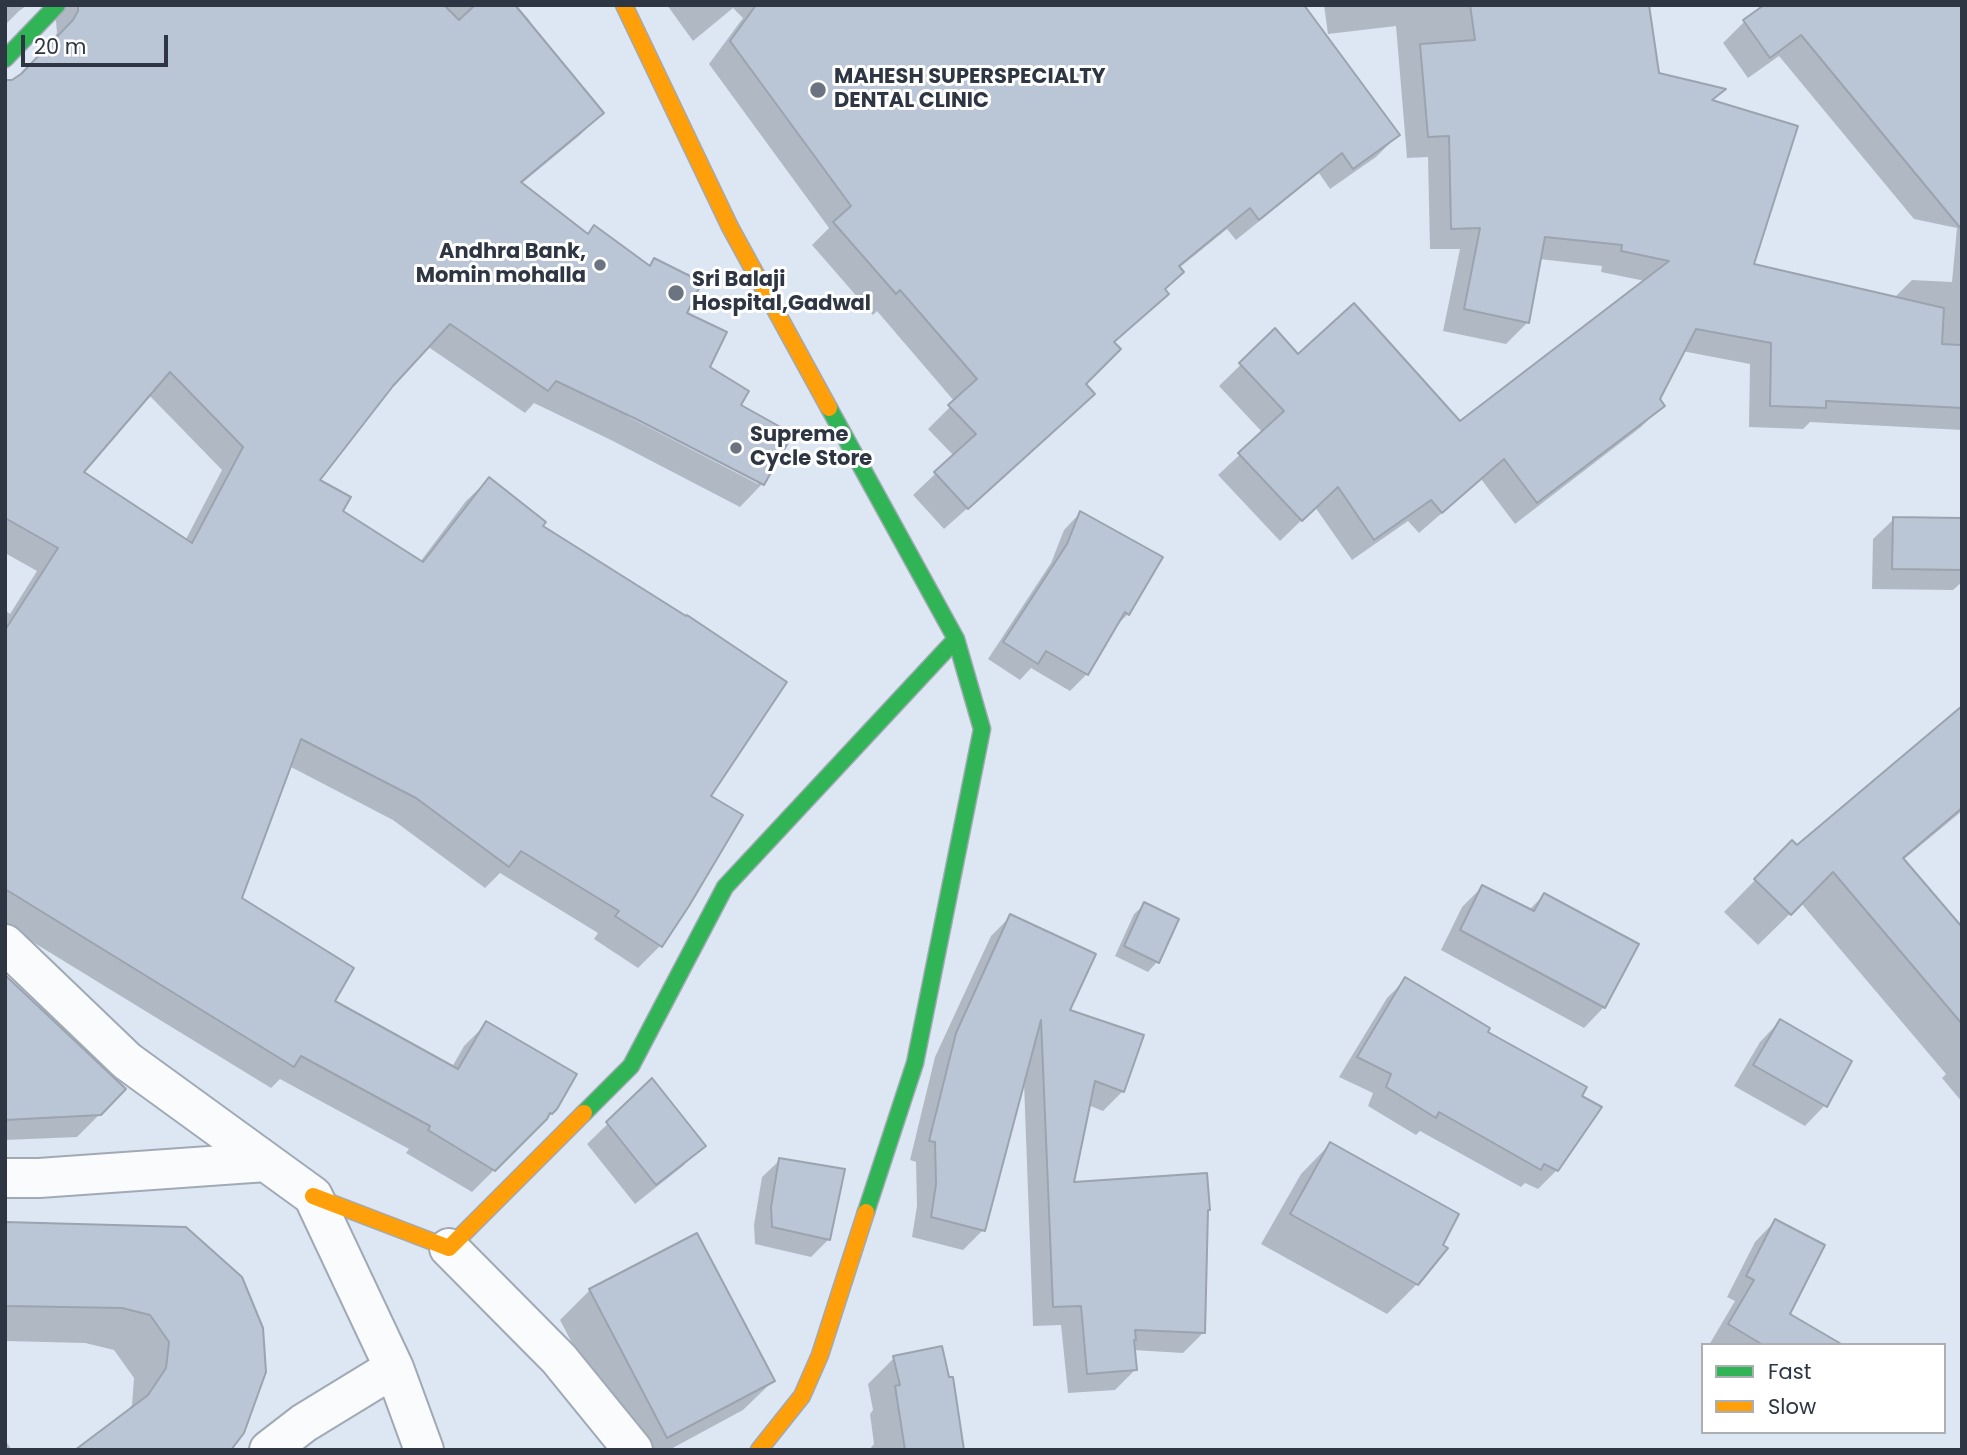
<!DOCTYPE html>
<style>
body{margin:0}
#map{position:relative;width:1967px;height:1455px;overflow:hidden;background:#dde7f4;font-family:Poppins,sans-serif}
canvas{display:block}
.frame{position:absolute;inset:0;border:7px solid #2d3642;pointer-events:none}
.legend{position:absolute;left:1701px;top:1343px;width:245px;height:91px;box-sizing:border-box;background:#fff;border:2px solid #abafb3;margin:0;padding:9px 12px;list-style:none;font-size:21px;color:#2d3642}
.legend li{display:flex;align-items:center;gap:14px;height:35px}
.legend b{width:35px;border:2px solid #abafb3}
.scale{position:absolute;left:21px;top:35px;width:147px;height:32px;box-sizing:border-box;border:4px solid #2d3642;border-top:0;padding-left:9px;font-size:21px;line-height:24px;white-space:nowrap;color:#2d3642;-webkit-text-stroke:5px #fff;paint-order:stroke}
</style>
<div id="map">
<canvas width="1967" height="1455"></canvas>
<div class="frame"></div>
<ul class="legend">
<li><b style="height:9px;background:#30b455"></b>Fast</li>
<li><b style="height:9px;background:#ff9f0a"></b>Slow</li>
</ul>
<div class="scale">20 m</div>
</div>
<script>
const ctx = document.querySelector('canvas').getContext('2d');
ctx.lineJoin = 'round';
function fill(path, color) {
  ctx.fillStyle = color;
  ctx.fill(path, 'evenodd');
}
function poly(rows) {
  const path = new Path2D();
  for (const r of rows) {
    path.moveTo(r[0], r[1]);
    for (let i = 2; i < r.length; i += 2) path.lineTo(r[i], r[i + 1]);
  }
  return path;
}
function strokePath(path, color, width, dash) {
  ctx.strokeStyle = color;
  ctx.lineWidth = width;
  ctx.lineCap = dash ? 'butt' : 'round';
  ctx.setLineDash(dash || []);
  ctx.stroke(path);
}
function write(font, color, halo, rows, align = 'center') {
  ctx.font = font + ' Poppins,sans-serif';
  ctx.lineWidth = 6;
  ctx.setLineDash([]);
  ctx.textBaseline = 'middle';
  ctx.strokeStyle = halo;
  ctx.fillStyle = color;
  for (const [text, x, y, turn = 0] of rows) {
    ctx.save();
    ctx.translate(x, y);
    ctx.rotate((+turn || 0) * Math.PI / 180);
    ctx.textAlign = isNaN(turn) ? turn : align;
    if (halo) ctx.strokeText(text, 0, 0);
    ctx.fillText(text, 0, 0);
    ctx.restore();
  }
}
fill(poly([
 [5,5,516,5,530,21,528,24,602,113,580,135,521,184,587,235,648,267,654,260,685,313,708,368,739,405,791,434,762,484,740,507,613,441,534,403,525,413,427,346,391,385,318,481,341,512,420,562,466,501,489,479,540,526,708,796,688,905,660,946,638,968,594,939,598,933,500,873,485,888,393,820,289,766,240,899,332,1001,452,1067,464,1046,486,1024,556,1108,472,1192,406,1153,409,1149,280,1079,271,1088,5,925,5,610,10,614,37,571,5,553,5,82,12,81,20,77,51,44,57,33,56,21,39,5,26,6,19,11,5,25],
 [148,394,222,470,185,541,81,472],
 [629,413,758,480,758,484,627,416],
 [667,5,1138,5,1398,135,1376,157,1330,189,1319,173,1236,240,1227,229,1179,268,1164,290,1167,293,1113,343,1083,384,1093,394,1071,416,944,529,913,495,954,456,928,429,955,402,877,311,873,315,812,245,829,228,709,64,743,18,733,8,693,41],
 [1324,5,1647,5,1658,74,1723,90,1711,102,1752,265,1894,298,1912,280,1952,282,1957,228,1914,219,1779,56,1748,78,1723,43,1744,22,1767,5,1962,5,1962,430,1810,422,1803,429,1749,427,1750,364,1682,351,1658,399,1663,405,1641,427,1515,524,1481,479,1419,533,1408,521,1352,560,1315,507,1280,541,1218,475,1263,433,1219,386,1275,331,1298,356,1459,423,1645,281,1601,272,1602,266,1539,259,1528,322,1506,344,1443,331,1460,249,1430,249,1428,157,1407,158,1396,26,1328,34],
 [1080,513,1128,614,1113,629,1087,674,1070,691,1031,668,1020,680,988,659,1051,563,1064,530],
 [1894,519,1962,520,1962,582,1953,590,1872,589,1873,539],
 [1962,708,1962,811,1903,860,1962,930,1962,1102,1942,1078,1946,1074,1801,903,1758,945,1724,912,1761,874,1797,848],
 [1482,887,1529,910,1544,895,1604,1007,1584,1028,1441,950,1462,907],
 [1144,905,1157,962,1148,972,1115,956,1134,914],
 [1011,916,1068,1011,1123,1091,1103,1111,1088,1105,1072,1184,1206,1212,1203,1333,1183,1353,1133,1350,1135,1370,1115,1390,1068,1393,1061,1325,1033,1326,1024,1083,983,1230,963,1250,912,1237,917,1206,916,1162,910,1160,935,1057,991,936],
 [5,977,100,1114,77,1137,5,1140],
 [1406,979,1485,1033,1557,1170,1538,1189,1525,1183,1521,1187,1420,1131,1416,1135,1368,1106,1373,1093,1339,1077,1387,998],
 [1780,1021,1825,1105,1805,1126,1734,1086,1760,1042],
 [652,1081,703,1145,683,1166,635,1204,587,1144],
 [1330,1144,1417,1284,1387,1314,1261,1244,1301,1174],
 [780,1160,829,1239,811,1257,755,1244,754,1225,762,1177],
 [1775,1221,1788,1315,1818,1345,1709,1345,1735,1301,1727,1297,1755,1242],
 [5,1223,186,1229,229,1450,125,1414,132,1405,134,1378,114,1350,85,1343,5,1341],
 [590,1290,773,1381,743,1410,669,1450,628,1450,560,1320],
 [894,1358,962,1450,869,1450,874,1444,870,1414,873,1410,868,1384],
 [5,1440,12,1450,5,1450]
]), '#0003');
const building = poly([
 [78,5,444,5,459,20,475,5,515,5,604,113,521,182,588,234,594,225,650,266,654,258,702,282,687,313,727,332,710,367,749,391,741,405,793,434,764,485,636,419,556,381,548,391,450,324,393,386,320,480,351,497,343,511,423,562,489,477,546,522,543,526,686,616,687,615,787,682,711,796,743,815,689,906,662,947,615,916,619,911,521,851,509,867,416,798,301,739,242,898,354,968,335,1001,458,1069,486,1021,577,1074,557,1109,552,1114,550,1113,547,1119,495,1171,428,1130,430,1126,301,1056,294,1067,5,889,5,630,58,548,5,518,5,80,12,80,21,74,73,20,78,11,78,5],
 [170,372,243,447,192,543,84,472,170,372],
 [756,5,1304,5,1400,135,1353,169,1342,153,1259,220,1250,208,1179,266,1184,272,1165,289,1169,294,1114,342,1121,349,1086,384,1095,394,968,509,934,472,976,434,948,405,977,379,900,290,896,294,833,222,851,206,730,41,756,5],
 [1470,5,1649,5,1659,73,1726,89,1712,100,1798,126,1754,264,1944,308,1942,344,1962,345,1962,408,1826,401,1826,408,1770,406,1771,343,1696,329,1660,399,1665,406,1537,503,1504,459,1442,513,1431,500,1374,540,1338,487,1302,521,1238,453,1284,411,1239,363,1275,328,1298,354,1354,303,1460,421,1669,261,1621,251,1622,245,1545,237,1529,323,1464,309,1480,228,1451,229,1449,136,1428,137,1420,44,1475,40,1470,5],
 [1764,5,1962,5,1962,230,1801,35,1770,58,1743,20,1764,5],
 [1080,511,1163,557,1129,615,1125,612,1088,675,1046,651,1038,664,1003,642,1067,544,1080,511],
 [1893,517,1962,518,1962,570,1892,569,1893,517],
 [1962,706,1962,808,1903,858,1962,927,1962,1024,1833,872,1791,915,1754,879,1792,840,1797,845,1962,706],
 [1482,885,1534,911,1544,893,1639,944,1605,1008,1460,930,1482,885],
 [1144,902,1179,919,1159,963,1124,946,1144,902],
 [1010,914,1096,954,1070,1010,1144,1035,1124,1092,1095,1081,1074,1182,1207,1173,1210,1210,1208,1210,1205,1333,1135,1330,1136,1340,1134,1340,1137,1370,1087,1374,1081,1306,1053,1307,1041,1020,985,1231,931,1217,936,1184,935,1142,929,1141,956,1033,1010,914],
 [5,975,126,1089,101,1115,5,1120,5,975],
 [1405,977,1490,1028,1488,1032,1587,1087,1582,1096,1602,1107,1558,1171,1544,1164,1541,1170,1439,1112,1436,1118,1386,1087,1391,1074,1357,1057,1405,977],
 [1780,1019,1852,1061,1827,1107,1753,1065,1780,1019],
 [652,1078,706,1146,656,1185,606,1122,652,1078],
 [1330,1142,1459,1214,1443,1245,1448,1248,1418,1285,1290,1214,1330,1142],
 [779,1158,845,1169,830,1240,772,1227,771,1207,779,1158],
 [1775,1219,1825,1245,1790,1314,1843,1345,1763,1345,1728,1324,1754,1280,1746,1276,1775,1219],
 [5,1222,186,1227,242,1277,263,1328,266,1372,244,1433,231,1450,75,1450,148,1395,166,1368,169,1342,150,1315,122,1308,5,1306,5,1222],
 [697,1233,775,1381,667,1438,589,1289,697,1233],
 [942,1346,949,1377,953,1377,964,1450,905,1450,895,1386,900,1385,893,1356,942,1346]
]);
fill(building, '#bac6d5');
strokePath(building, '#9aa3ae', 2);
const street = poly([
 [5,944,127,1061,313,1196,394,1368],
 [5,1178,39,1178,266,1162],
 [449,1248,559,1359,633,1450],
 [269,1450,304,1423,394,1368,424,1450]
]);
const fast = poly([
 [5,59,57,5],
 [829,408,956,639,982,729,915,1063,866,1212],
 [584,1113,631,1066,725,887,956,639]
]);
const slow = poly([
 [624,5,730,227,829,408],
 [313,1196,449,1248,584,1113],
 [759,1450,802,1396,820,1355,866,1212]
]);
strokePath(street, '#a0a9b4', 42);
strokePath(fast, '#a0a9b4', 19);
strokePath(slow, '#a0a9b4', 19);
strokePath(street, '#fafbfd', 38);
strokePath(fast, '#30b455', 16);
strokePath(slow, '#ff9f0a', 16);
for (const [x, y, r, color] of [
 [818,90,9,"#6b7480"],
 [600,265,7,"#6b7480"],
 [676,293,9,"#6b7480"],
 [736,448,7,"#6b7480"]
]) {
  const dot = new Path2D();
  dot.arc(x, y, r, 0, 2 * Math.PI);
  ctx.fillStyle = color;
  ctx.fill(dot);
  strokePath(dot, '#fff', 2.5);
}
write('bold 21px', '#2d3642', '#fff', [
 ["MAHESH SUPERSPECIALTY",834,78],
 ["DENTAL CLINIC",834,102],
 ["Andhra Bank,",586,253,"right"],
 ["Momin mohalla",586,277,"right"],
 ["Sri Balaji",692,281],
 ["Hospital,Gadwal",692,305],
 ["Supreme",750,436],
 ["Cycle Store",750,460]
], 'left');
</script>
